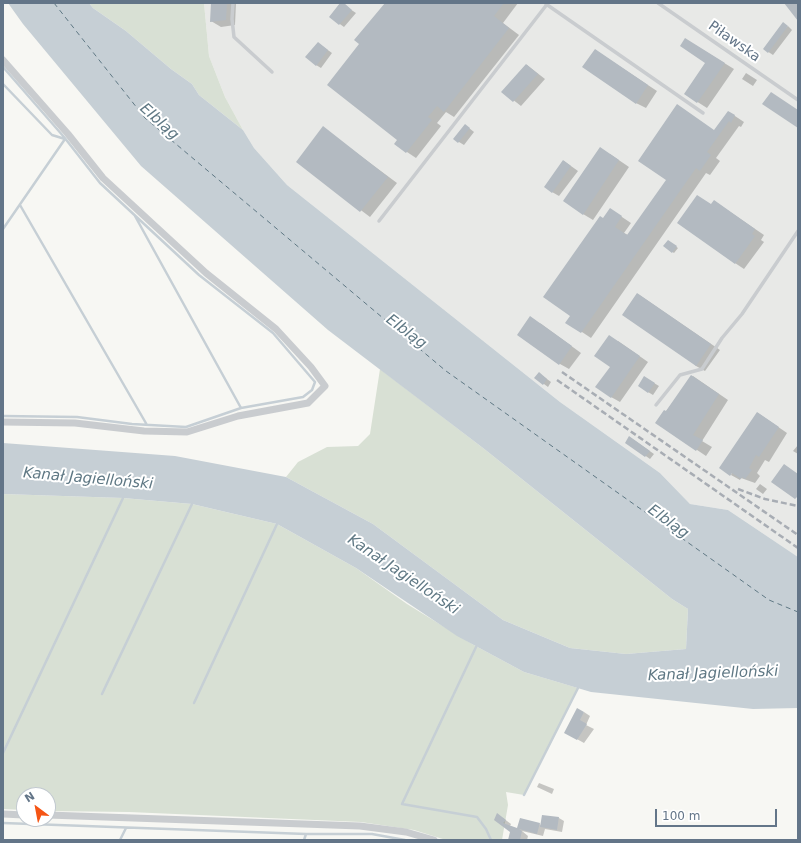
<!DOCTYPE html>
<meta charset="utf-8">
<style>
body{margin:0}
#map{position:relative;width:801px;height:843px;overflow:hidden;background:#f7f7f3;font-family:"DejaVu Sans",sans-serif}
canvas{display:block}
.frame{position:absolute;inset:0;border:4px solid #637588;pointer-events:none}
.north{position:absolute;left:16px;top:787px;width:40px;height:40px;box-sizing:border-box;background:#fff;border:1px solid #c1c8cf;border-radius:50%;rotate:328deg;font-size:11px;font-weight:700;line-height:16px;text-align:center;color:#637588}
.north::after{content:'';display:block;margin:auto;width:14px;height:18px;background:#f55515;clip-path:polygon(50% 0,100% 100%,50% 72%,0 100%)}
.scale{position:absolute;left:655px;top:809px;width:122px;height:18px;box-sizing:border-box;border:2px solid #637588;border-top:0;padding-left:5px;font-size:12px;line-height:14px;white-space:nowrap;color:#637588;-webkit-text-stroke:3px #fff;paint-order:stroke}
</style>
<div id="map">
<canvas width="801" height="843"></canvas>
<div class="frame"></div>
<div class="north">N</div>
<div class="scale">100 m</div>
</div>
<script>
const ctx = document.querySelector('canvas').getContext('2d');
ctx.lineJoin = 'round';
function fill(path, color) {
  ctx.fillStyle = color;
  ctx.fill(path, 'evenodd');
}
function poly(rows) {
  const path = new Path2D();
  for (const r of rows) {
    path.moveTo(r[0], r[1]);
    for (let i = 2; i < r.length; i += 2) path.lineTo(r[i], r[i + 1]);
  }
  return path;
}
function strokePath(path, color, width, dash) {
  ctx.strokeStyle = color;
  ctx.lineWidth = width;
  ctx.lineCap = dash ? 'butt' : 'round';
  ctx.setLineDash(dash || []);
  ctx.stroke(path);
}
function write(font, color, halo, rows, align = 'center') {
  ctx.font = font + ' "DejaVu Sans",sans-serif';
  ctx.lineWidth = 4;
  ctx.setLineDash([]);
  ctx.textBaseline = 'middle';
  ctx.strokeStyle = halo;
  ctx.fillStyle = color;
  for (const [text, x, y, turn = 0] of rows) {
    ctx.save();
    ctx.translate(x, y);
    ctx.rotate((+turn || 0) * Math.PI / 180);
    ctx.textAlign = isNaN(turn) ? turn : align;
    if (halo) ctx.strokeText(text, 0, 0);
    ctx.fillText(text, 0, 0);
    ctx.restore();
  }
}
fill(poly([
 [204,3,798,3,798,557,728,510,690,504,660,473,560,402,287,185,254,148,243,130,225,97,209,56]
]), '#e8e9e7');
fill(poly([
 [89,3,204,3,209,56,225,97,243,130,199,95,192,84,171,69,126,31,93,8],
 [380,369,483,448,672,599,688,609,686,649,626,654,570,648,503,620,373,524,286,477,298,462,327,447,358,446,370,434],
 [3,494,123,498,192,504,277,524,356,568,407,604,472,644,524,672,578,688,524,795,506,792,508,805,502,840,446,840,414,830,361,822,129,812,48,811,48,795,24,795,24,810,3,809,3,753,5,750,3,749]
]), '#d8e0d4');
fill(poly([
 [8,3,89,3,93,8,126,31,171,69,192,84,199,95,243,130,254,148,287,185,560,402,660,473,690,504,728,510,798,557,798,708,753,709,591,692,524,672,457,636,356,568,277,524,192,504,123,498,3,494,3,443,175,456,286,477,373,524,503,620,570,648,626,654,686,649,688,609,672,599,483,448,328,330,141,166,23,24]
]), '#c6cfd5');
fill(poly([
 [212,3,236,3,235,25,221,27,211,21],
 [341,3,356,13,344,27,330,17],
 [387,3,518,3,503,23,519,35,454,117,446,112,437,123,441,126,416,158,395,144,398,140,360,44,355,40],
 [788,26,792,30,773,55,764,49],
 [318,43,332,53,321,68,316,65],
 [695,45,734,69,707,108,685,94,706,63],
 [595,50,657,91,646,108,636,103],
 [527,65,545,79,521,106,503,92],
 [746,73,757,80,753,86,742,79],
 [729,112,744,122,741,127,739,126,716,158,720,161,710,175,706,173,591,338,567,322,572,315,604,219,610,209,631,223,624,233,628,235,715,131],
 [323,128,397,183,370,217,297,162],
 [469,128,474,132,464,145,454,139],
 [610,154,629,167,593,220,583,214],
 [564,161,578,171,559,196,552,192],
 [714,201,764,235,761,240,764,242,744,269,735,263,712,205],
 [668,241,678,248,674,253,665,246],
 [638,294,720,350,705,371,696,366],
 [540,323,581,353,569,369,560,364],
 [618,341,648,362,620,402,611,397,611,366],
 [543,376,551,382,548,387,536,378],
 [693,376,728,400,702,441,712,447,706,456,657,423],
 [649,380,659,386,653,395,648,392],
 [758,413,787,433,769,462,765,460,757,473,760,476,755,483,741,478,740,480,731,475],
 [634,440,654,454,650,459,626,442],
 [798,445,798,454,793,451],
 [760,484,767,489,763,494,756,489],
 [584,712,590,716,586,725,594,729,584,743,566,733],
 [539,783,554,789,552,794,537,787],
 [543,816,559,818,564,821,562,832,545,829,543,836,522,831,528,836,527,840,509,840,511,831,495,819,503,818,511,824,510,826,518,829,539,824,541,825]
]), '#0003');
strokePath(poly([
 [3,67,64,137,100,183,199,275,273,333,315,382,312,390,303,397,241,408,186,427,132,424,77,417,3,416],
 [3,84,52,135,65,139,3,229],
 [20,205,147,425],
 [135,216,241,408],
 [476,647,402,804,477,817,486,829,491,840],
 [102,694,192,504],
 [194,703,277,524],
 [3,753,123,498],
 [524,795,578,688],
 [3,823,306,834,372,834,405,840],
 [120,840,126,828],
 [304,840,306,834]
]), '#c6cfd5', 2.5);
strokePath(poly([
 [54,3,145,118,446,371,769,600,798,612]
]), '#5f7884', 1, [5, 4]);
fill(poly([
 [211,3,227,3,226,20,210,22],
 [340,3,344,3,352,10,339,25,329,17],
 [385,3,504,3,494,16,509,28,444,112,437,106,428,117,432,120,406,153,394,144,397,140,327,85,359,44,354,40],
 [784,3,798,3,798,21],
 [783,22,788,26,768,53,763,49],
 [685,38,725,63,697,103,684,94,705,63,680,46],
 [318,42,328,50,316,66,305,57],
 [595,49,648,85,636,104,582,67],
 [526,64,538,74,513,102,501,92],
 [771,92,798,110,798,128,762,104],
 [677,104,714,130,728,111,735,115,731,123,729,121,707,152,711,155,700,171,696,168,581,333,565,323,570,316,543,297,600,216,603,218,610,208,622,216,615,227,627,235,666,180,638,161],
 [465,124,470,128,458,143,453,139],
 [323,126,388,177,360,212,296,162],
 [600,147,619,160,583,215,563,201],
 [563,160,571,166,552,193,544,187],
 [697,195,711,204,714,200,755,229,752,234,755,236,735,264,677,223],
 [668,240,677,246,672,253,663,246],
 [637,293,711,344,696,366,622,315],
 [530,316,572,346,559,365,517,335],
 [609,335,640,356,611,398,595,387,610,367,594,356],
 [539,372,547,379,543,385,534,378],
 [691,375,719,394,693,435,703,440,696,451,655,423,664,410,666,411],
 [644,376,655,383,648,393,638,386],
 [757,412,779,427,759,457,756,455,749,468,752,470,745,479,742,477,741,479,732,473,730,476,719,468],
 [629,436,650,451,645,457,625,443],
 [784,464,798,474,798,496,795,499,771,482],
 [577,708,584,712,580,720,587,724,577,740,564,733],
 [497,813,506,820,503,823,517,828,520,818,540,823,537,834,519,829,522,831,520,840,508,840,510,832,494,820],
 [542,815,559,817,557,830,540,827]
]), '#b3bac1');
strokePath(poly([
 [233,3,232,19,234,37,272,72],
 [658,3,798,100],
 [546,4,703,113],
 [379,221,548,3],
 [656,405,680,375,702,369,722,338,742,314,798,231]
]), '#c9cccf', 3.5);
strokePath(poly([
 [3,60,68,134,103,178,206,273,276,329,311,367,325,386,308,403,238,416,187,432,144,431,75,423,3,422],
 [3,814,24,815],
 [48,815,360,826,406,832,434,840]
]), '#c9cccf', 7);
strokePath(poly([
 [562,372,798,535],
 [557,380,798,548],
 [738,489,765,499,798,506]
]), '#a8adb4', 2.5, [6, 3]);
write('14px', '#637588', '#fff', [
 ["Piławska",734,42,35]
]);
write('italic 15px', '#5f7884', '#fff', [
 ["Elbląg",159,122,42],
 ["Elbląg",406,332,37],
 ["Kanał Jagielloński",88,479,5],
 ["Elbląg",668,522,36],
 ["Kanał Jagielloński",403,575,34],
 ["Kanał Jagielloński",713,674,-2]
]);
</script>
